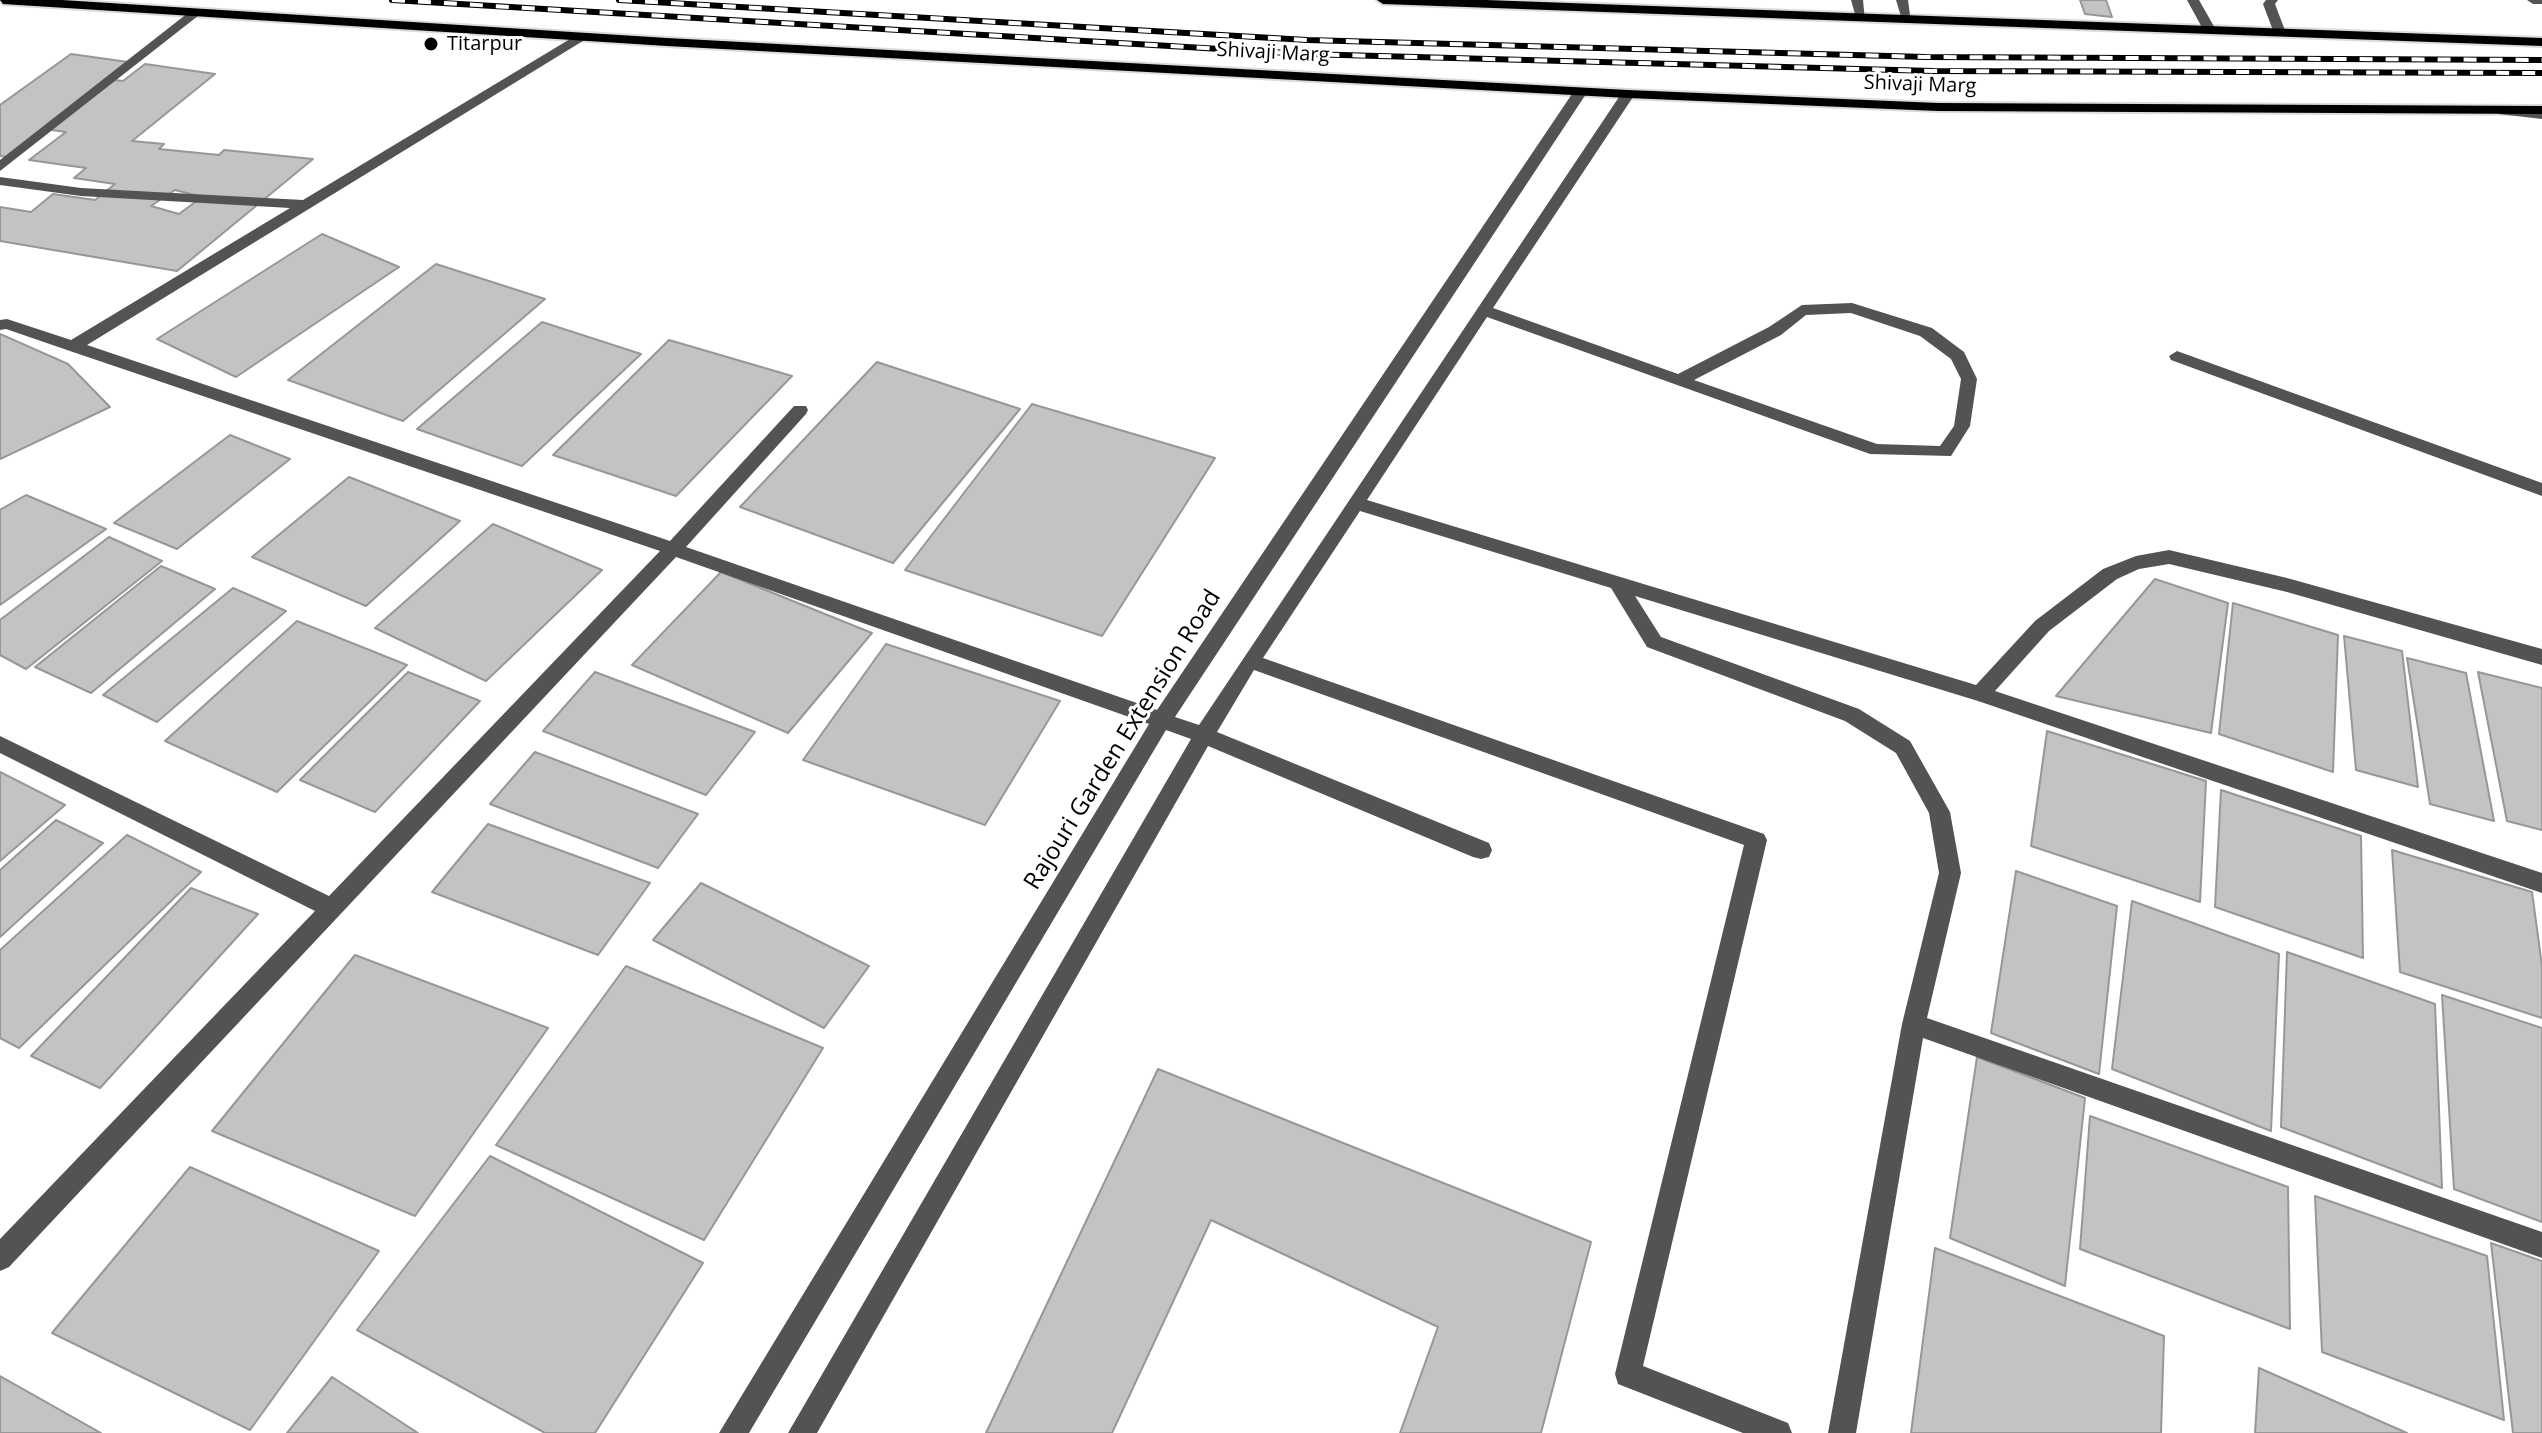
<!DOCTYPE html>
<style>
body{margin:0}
canvas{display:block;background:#fff}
</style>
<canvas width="2542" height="1433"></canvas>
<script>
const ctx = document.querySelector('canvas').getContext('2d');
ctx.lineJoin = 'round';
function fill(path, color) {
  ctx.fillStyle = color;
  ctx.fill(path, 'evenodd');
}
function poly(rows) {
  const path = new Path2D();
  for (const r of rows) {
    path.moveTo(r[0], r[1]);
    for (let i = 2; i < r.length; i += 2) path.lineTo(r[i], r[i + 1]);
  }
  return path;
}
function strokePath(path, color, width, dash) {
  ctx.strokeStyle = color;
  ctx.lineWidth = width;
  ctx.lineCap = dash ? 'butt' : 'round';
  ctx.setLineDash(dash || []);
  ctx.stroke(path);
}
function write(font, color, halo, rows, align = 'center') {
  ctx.font = font + ' "Open Sans",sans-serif';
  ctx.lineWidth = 6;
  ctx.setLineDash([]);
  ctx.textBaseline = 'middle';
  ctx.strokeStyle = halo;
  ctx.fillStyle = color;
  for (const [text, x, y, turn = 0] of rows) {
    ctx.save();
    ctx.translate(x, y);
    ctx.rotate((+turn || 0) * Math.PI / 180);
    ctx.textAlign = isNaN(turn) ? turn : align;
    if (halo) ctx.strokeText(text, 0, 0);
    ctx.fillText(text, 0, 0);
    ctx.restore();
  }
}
const building = poly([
 [2080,0,2106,0,2112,17,2085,14,2080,0],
 [71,54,128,62,106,79,123,81,145,64,215,74,132,141,164,144,159,149,219,155,224,150,313,159,177,271,0,241,0,207,31,212,53,194,95,200,115,184,74,178,86,168,29,160,66,132,44,129,7,157,0,156,0,105,71,54],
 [175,190,202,197,179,214,151,206,175,190],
 [322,234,399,267,236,377,157,339,322,234],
 [436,264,545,299,403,421,288,380,436,264],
 [542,322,641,354,522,466,417,429,542,322],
 [0,334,68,364,110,407,0,459,0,334],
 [669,340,792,376,676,496,553,455,669,340],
 [877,362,1020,409,893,563,740,507,877,362],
 [1032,404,1215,458,1102,636,905,570,1032,404],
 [230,435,290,459,177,549,114,523,230,435],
 [349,477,460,521,366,606,252,557,349,477],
 [26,495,106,529,0,605,0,510,26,495],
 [493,524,602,570,486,681,375,628,493,524],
 [109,537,162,561,26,669,0,655,0,620,109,537],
 [161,566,215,589,91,693,35,667,161,566],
 [721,572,872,633,788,733,632,665,721,572],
 [2155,579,2228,603,2211,733,2056,696,2155,579],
 [233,588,286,611,157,722,103,695,233,588],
 [2233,603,2338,635,2333,772,2219,734,2233,603],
 [297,621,407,665,277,792,165,741,297,621],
 [2344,636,2402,651,2418,787,2356,770,2344,636],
 [886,644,1060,701,985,825,803,760,886,644],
 [2407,658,2466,673,2494,821,2430,804,2407,658],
 [408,672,480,701,375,812,300,780,408,672],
 [595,672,755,732,706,795,543,731,595,672],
 [2478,672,2542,688,2542,830,2507,821,2478,672],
 [2047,731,2206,781,2200,902,2031,846,2047,731],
 [535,752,698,814,658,868,490,804,535,752],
 [0,772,65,805,0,861,0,772],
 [2221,790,2361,836,2363,958,2215,907,2221,790],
 [56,820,103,843,0,937,0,870,56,820],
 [488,824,650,883,598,955,432,892,488,824],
 [127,835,201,872,19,1048,0,1038,0,950,127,835],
 [2392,850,2532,892,2542,966,2542,1018,2400,972,2392,850],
 [2016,871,2117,906,2099,1074,1991,1033,2016,871],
 [701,883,869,966,824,1028,653,940,701,883],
 [191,888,258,914,100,1088,31,1056,191,888],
 [2132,901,2279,954,2271,1131,2112,1069,2132,901],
 [2287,952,2435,1004,2442,1188,2281,1127,2287,952],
 [355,955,548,1028,415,1216,212,1131,355,955],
 [626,966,823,1048,704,1240,496,1145,626,966],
 [2442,995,2542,1028,2542,1222,2454,1189,2442,995],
 [1977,1057,2085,1098,2065,1286,1950,1238,1977,1057],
 [1158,1069,1591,1242,1541,1433,1400,1433,1438,1327,1211,1220,1112,1433,986,1433,1158,1069],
 [2090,1116,2288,1187,2290,1329,2080,1249,2090,1116],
 [490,1156,703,1263,595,1433,545,1433,357,1330,490,1156],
 [190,1167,379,1251,250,1430,52,1333,190,1167],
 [2315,1196,2487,1256,2504,1420,2322,1352,2315,1196],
 [2491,1243,2542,1261,2542,1433,2513,1433,2491,1243],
 [1935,1248,2164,1336,2161,1433,1911,1433,1935,1248],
 [2259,1368,2407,1433,2255,1433,2259,1368],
 [0,1376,101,1433,0,1433,0,1376],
 [332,1377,418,1433,287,1433,332,1377]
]);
fill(building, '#c3c3c3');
strokePath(building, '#979797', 2);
const major = poly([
 [0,0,62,0,667,38,1628,90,1938,103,2542,106,2542,114,1938,111,1628,98,667,46,3,4,0,0],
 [1377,0,1486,0,2542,38,2542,46,1383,4,1377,0]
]);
strokePath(major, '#dbdbdb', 4);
fill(poly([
 [1851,0,1863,0,1865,21,1857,21,1851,0],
 [1896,0,1908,0,1911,23,1903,23,1896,0],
 [2187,0,2199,0,2216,30,2215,33,2205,33,2187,0],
 [2266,0,2278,0,2275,4,2286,33,2285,36,2274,33,2263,4,2266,0],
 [2527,0,2542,0,2542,4,2533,4,2527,0],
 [193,9,203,12,0,171,0,160,193,9],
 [580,33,591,36,87,345,670,541,794,406,806,406,808,410,806,414,686,547,1157,710,1574,91,1586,88,1588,91,1175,717,1199,725,1621,94,1633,91,1635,94,1493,308,1678,374,1769,327,1802,305,1852,303,1932,328,1964,352,1977,379,1970,426,1951,456,1870,454,1487,317,1367,500,1976,685,2035,621,2103,569,2136,556,2169,550,2287,578,2542,649,2542,665,2287,592,2169,564,2139,569,2117,579,2049,631,1995,691,2542,873,2542,893,1978,701,1635,596,1661,637,1859,709,1910,741,1950,812,1961,873,1927,1018,2542,1232,2542,1258,1923,1038,1856,1433,1828,1433,1902,1024,1939,873,1929,813,1896,753,1845,721,1647,647,1611,588,1360,511,1263,658,1764,834,1767,840,1643,1366,1788,1423,1792,1433,1743,1433,1618,1384,1615,1374,1744,845,1254,670,1217,732,1489,843,1492,850,1489,857,1481,859,1473,857,1208,746,817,1433,788,1433,1191,739,1166,730,749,1433,719,1433,1149,724,676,557,9,1267,0,1271,0,1239,315,911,0,753,0,736,329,896,660,551,67,350,6,329,0,330,0,320,7,319,71,340,290,208,81,196,0,185,0,177,81,188,303,200,580,33],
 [1851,313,1920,336,1951,359,1961,379,1954,426,1940,446,1877,444,1694,380,1781,335,1806,315,1851,313],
 [2504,107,2542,111,2542,119,2499,114,2499,108,2504,107],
 [2177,351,2542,483,2542,496,2171,360,2169,356,2177,351]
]), '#535353');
fill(major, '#000');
const rail = poly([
 [392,0,1305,54,1933,71,2542,73],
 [619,0,1307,40,1926,57,2542,60]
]);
strokePath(rail, '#000', 6);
strokePath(rail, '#fff', 4, [13]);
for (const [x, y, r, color] of [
 [431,44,8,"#000"]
]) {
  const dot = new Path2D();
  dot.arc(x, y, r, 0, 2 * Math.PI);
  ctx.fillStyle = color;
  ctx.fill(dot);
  strokePath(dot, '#fff', 3);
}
write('20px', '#000', '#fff', [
 ["Titarpur",447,44]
], 'left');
write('20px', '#000', '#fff', [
 ["Shivaji Marg",1273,53,3],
 ["Shivaji Marg",1920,85,2]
]);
write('24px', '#000', '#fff', [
 ["Rajouri Garden Extension Road",1123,740,-58]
]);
</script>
